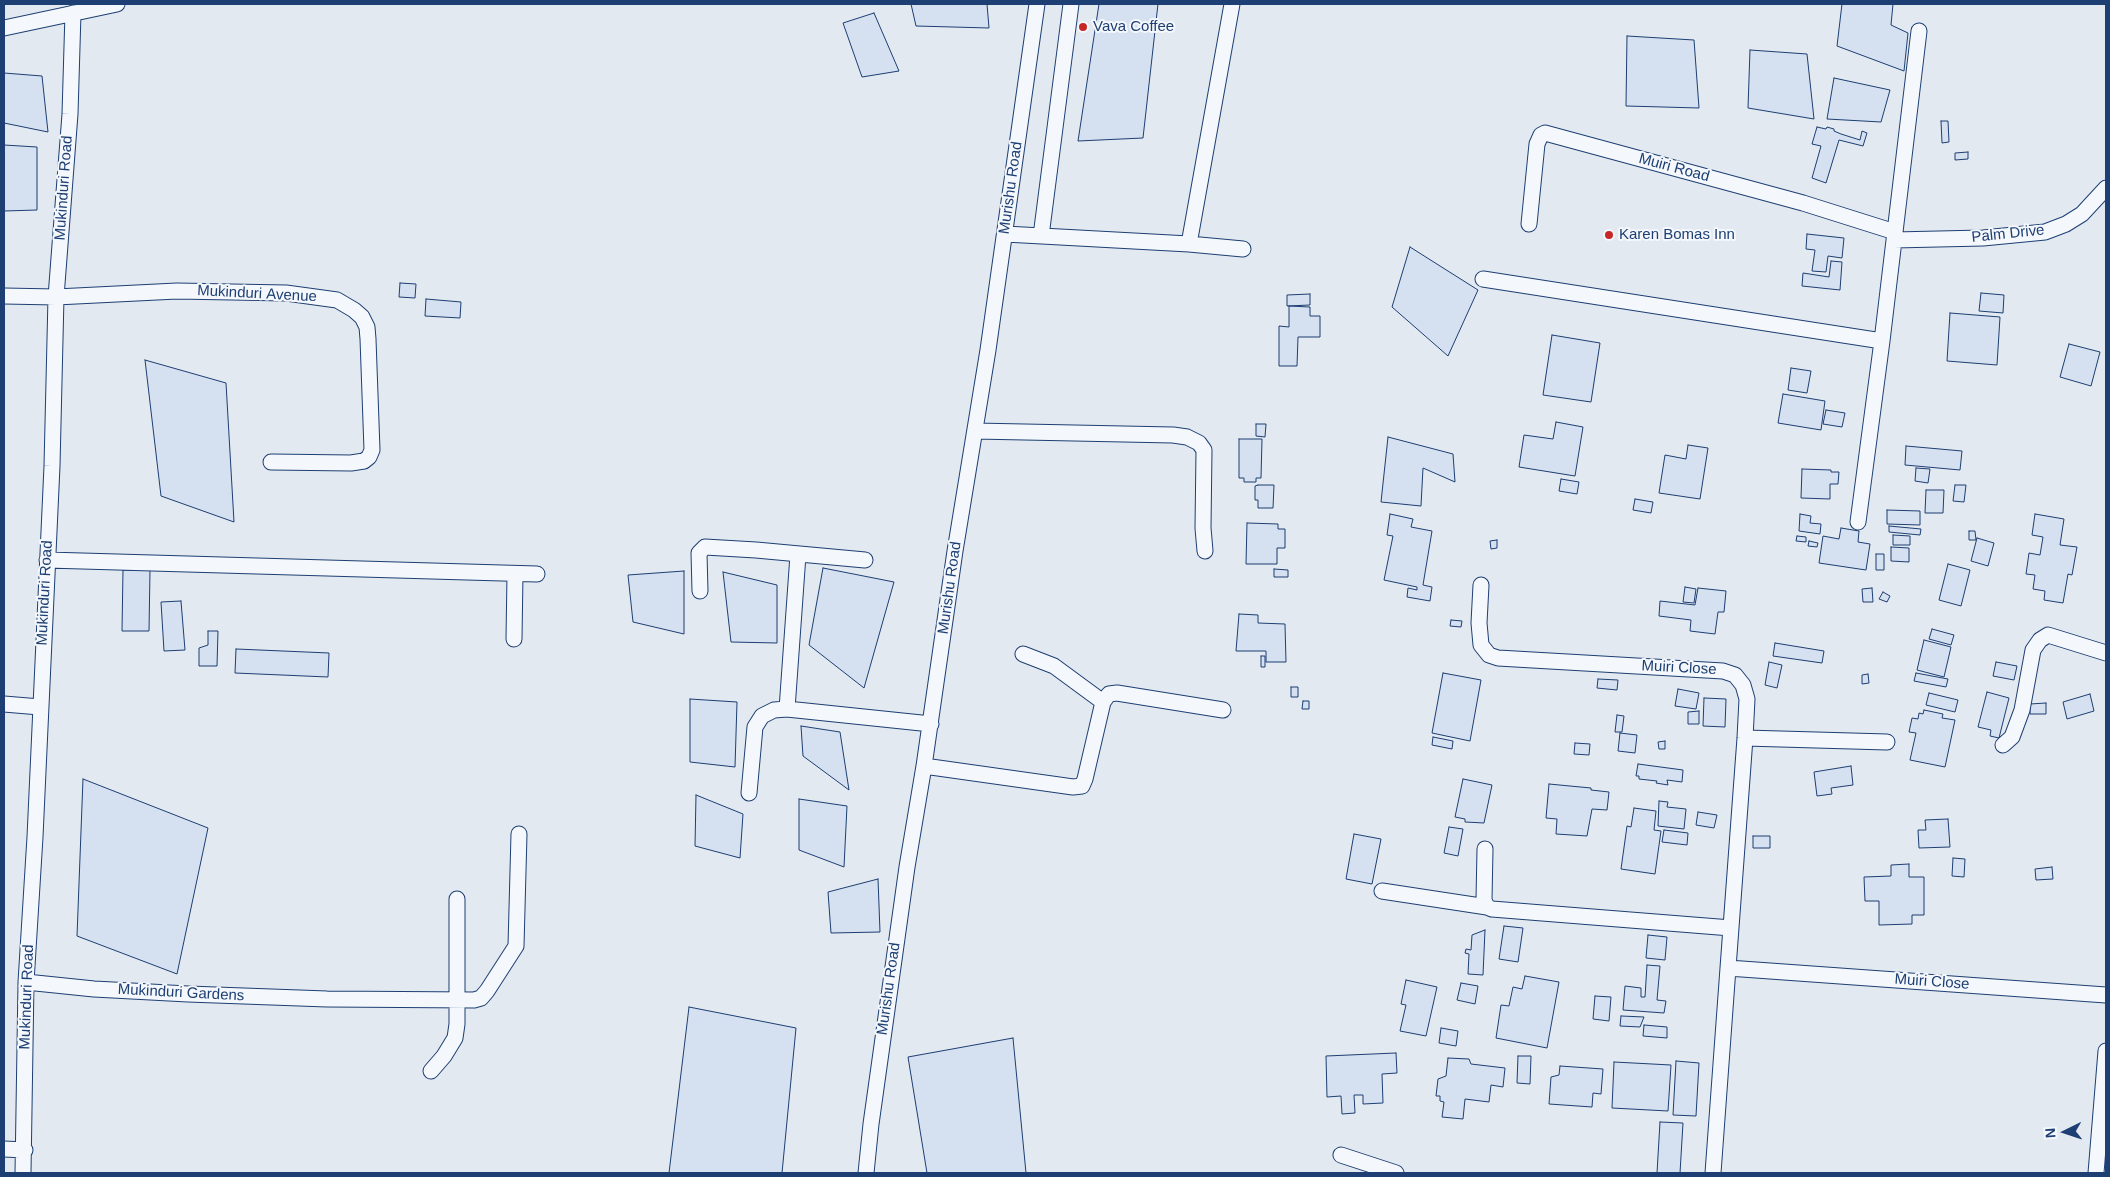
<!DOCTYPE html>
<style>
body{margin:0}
#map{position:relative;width:2110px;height:1177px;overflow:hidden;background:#f4f7fb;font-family:Arial,sans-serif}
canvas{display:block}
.frame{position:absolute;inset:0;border:5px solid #1d3f73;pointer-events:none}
.north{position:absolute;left:2040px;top:1107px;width:50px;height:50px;-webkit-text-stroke:4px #f4f7fb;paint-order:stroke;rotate:266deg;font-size:14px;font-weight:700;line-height:20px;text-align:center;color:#1d3f73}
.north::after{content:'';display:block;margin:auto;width:18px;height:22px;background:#1d3f73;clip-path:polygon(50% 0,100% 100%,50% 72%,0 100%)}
</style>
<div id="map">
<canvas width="2110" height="1177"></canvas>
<div class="frame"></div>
<div class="north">N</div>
</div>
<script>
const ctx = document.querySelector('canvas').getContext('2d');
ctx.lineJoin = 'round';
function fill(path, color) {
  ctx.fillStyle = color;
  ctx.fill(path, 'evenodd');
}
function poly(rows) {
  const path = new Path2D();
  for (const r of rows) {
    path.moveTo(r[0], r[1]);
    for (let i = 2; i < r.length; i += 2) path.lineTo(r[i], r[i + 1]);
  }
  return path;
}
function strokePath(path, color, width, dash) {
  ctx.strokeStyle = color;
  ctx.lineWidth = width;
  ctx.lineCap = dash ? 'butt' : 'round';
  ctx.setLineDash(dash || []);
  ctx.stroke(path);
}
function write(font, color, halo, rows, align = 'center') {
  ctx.font = font + ' Arial,sans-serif';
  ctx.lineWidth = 4;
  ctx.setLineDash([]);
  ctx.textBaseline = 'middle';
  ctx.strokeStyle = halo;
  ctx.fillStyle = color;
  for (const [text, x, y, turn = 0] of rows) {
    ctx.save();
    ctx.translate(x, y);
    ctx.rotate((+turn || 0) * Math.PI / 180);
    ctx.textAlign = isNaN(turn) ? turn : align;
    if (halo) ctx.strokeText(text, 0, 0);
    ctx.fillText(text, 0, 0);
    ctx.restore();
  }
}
const green = poly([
 [4,4,2106,4,2106,1173,4,1173,4,4]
]);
fill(green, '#e3e9f0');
strokePath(green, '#687fa3', 1);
const building = poly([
 [911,4,987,4,989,28,916,26,911,4],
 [1099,4,1158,4,1143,138,1078,141,1099,4],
 [1842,4,1893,4,1891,25,1908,33,1904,71,1837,46,1842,4],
 [874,13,899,71,862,77,843,23,874,13],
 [1627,36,1694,40,1699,108,1626,106,1627,36],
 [1750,50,1807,54,1814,119,1748,108,1750,50],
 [4,73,42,76,48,132,4,123,4,73],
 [1834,78,1890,90,1881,122,1827,119,1834,78],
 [1941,121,1948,121,1949,142,1942,143,1941,121],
 [1817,127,1826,129,1827,127,1834,129,1834,131,1841,134,1860,140,1862,131,1867,133,1863,146,1839,140,1826,183,1812,178,1821,146,1812,144,1817,127],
 [4,145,37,147,37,210,4,211,4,145],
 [1968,152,1968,159,1955,160,1955,153,1968,152],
 [1807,234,1844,238,1842,258,1828,256,1826,272,1812,271,1815,250,1806,249,1807,234],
 [1410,247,1478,290,1448,356,1392,307,1410,247],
 [1831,261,1842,262,1840,290,1802,286,1803,273,1829,277,1831,261],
 [400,283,416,284,415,298,399,297,400,283],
 [1981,293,2004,295,2003,313,1979,311,1981,293],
 [1310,294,1310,305,1287,306,1287,295,1310,294],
 [426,299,461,302,460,318,425,316,426,299],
 [1289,306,1310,307,1310,316,1320,316,1320,337,1298,337,1297,366,1279,366,1279,326,1289,327,1289,306],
 [1950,313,2000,317,1997,365,1947,361,1950,313],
 [1552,335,1600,343,1591,402,1543,395,1552,335],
 [2069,344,2100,352,2091,386,2060,377,2069,344],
 [145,360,226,383,234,522,161,496,145,360],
 [1791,368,1811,371,1807,393,1788,390,1791,368],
 [1783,394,1825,401,1821,430,1778,423,1783,394],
 [1826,410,1845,413,1842,427,1823,424,1826,410],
 [1556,422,1583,427,1575,476,1519,467,1524,435,1553,439,1556,422],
 [1256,424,1266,424,1265,437,1256,436,1256,424],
 [1388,437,1453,454,1455,482,1423,468,1421,506,1381,502,1388,437],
 [1239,439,1262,439,1261,478,1256,478,1256,482,1244,482,1244,478,1239,478,1239,439],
 [1688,445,1708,448,1700,499,1659,493,1665,455,1686,459,1688,445],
 [1906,446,1962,451,1960,470,1905,465,1906,446],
 [1916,468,1930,469,1928,483,1915,481,1916,468],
 [1802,469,1831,470,1831,472,1839,472,1838,484,1830,484,1830,499,1801,498,1802,469],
 [1561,479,1579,482,1577,494,1559,491,1561,479],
 [1258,485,1274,485,1273,508,1258,508,1258,500,1255,500,1255,486,1258,485],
 [1955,485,1966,485,1964,502,1953,501,1955,485],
 [1926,490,1944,490,1943,513,1925,513,1926,490],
 [1635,499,1653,502,1651,513,1633,510,1635,499],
 [1887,510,1920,511,1920,525,1887,524,1887,510],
 [1390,514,1413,519,1411,527,1432,531,1423,585,1432,587,1430,601,1407,597,1408,588,1417,590,1417,587,1384,580,1393,536,1387,535,1390,514],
 [1800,514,1811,516,1810,523,1821,524,1820,534,1799,531,1800,514],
 [2035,514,2064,519,2060,545,2077,547,2072,575,2068,574,2063,603,2044,600,2045,591,2033,589,2035,575,2026,574,2029,553,2040,555,2043,537,2032,535,2035,514],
 [1247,523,1278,524,1278,529,1285,529,1285,548,1277,548,1277,564,1246,564,1247,523],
 [1889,526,1921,529,1920,535,1889,532,1889,526],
 [1841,528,1859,531,1858,542,1870,544,1866,570,1819,563,1823,536,1839,539,1841,528],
 [1969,531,1975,531,1976,540,1969,540,1969,531],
 [1893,535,1910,536,1910,545,1893,545,1893,535],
 [1797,536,1806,537,1806,542,1796,541,1797,536],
 [1977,538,1994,543,1988,566,1971,561,1977,538],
 [1497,540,1497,548,1491,549,1490,541,1497,540],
 [1809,541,1818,543,1817,547,1808,546,1809,541],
 [1891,547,1909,548,1909,562,1891,561,1891,547],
 [1876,554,1884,554,1884,570,1876,570,1876,554],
 [1948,564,1970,570,1961,606,1939,600,1948,564],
 [823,568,894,582,864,688,809,645,823,568],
 [1274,569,1288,570,1288,577,1274,577,1274,569],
 [123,570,150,570,149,631,122,631,123,570],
 [684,571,684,634,633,622,628,575,684,571],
 [723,572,777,585,777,643,731,642,723,572],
 [1685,587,1696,589,1694,603,1683,602,1685,587],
 [1698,588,1726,591,1724,612,1718,612,1715,634,1690,631,1691,620,1659,616,1660,601,1695,605,1698,588],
 [1872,588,1873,602,1863,602,1862,589,1872,588],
 [1883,592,1890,596,1887,602,1879,599,1883,592],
 [181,601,185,650,164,651,161,602,181,601],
 [1239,614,1258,615,1258,623,1285,624,1286,662,1266,662,1266,651,1236,651,1239,614],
 [1451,620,1462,621,1461,627,1450,626,1451,620],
 [1932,629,1954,635,1951,645,1929,639,1932,629],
 [208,631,218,631,217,666,199,666,199,648,208,645,208,631],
 [1924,640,1951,647,1944,677,1917,670,1924,640],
 [1775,643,1824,651,1822,663,1773,656,1775,643],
 [236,649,329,653,328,677,235,673,236,649],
 [1261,656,1265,656,1265,667,1261,667,1261,656],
 [1769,662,1782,665,1777,688,1765,685,1769,662],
 [1996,662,2017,666,2014,680,1993,676,1996,662],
 [1443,673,1481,680,1470,741,1432,733,1443,673],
 [1916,673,1948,679,1946,687,1914,681,1916,673],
 [1868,674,1869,683,1862,684,1862,675,1868,674],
 [1598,679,1618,680,1617,690,1597,688,1598,679],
 [1291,687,1298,687,1298,697,1291,697,1291,687],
 [1678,689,1699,693,1696,709,1675,706,1678,689],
 [1987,692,2009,698,1999,738,1990,736,1991,730,1978,727,1987,692],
 [1929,693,1958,700,1955,712,1926,705,1929,693],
 [2090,694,2094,711,2067,719,2063,702,2090,694],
 [1704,698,1726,699,1725,727,1703,726,1704,698],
 [690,699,737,702,735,767,690,762,690,699],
 [1303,701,1309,701,1309,709,1302,709,1303,701],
 [2046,703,2046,714,2030,714,2030,704,2046,703],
 [1924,710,1943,714,1942,718,1955,720,1945,767,1910,760,1916,733,1909,732,1912,718,1918,719,1919,713,1923,714,1924,710],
 [1699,711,1699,724,1688,724,1688,712,1699,711],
 [1617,715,1624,716,1622,732,1615,732,1617,715],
 [801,726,840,732,849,790,803,756,801,726],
 [1620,733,1637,735,1635,753,1618,751,1620,733],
 [1433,737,1453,741,1452,749,1432,745,1433,737],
 [1665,741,1665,749,1659,749,1658,742,1665,741],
 [1575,743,1590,744,1589,755,1574,754,1575,743],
 [1638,764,1683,770,1682,782,1667,780,1668,785,1656,783,1657,781,1639,779,1639,776,1636,776,1638,764],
 [1851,766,1853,785,1831,788,1832,794,1817,796,1814,772,1851,766],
 [83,779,208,828,177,974,77,936,83,779],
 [1463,779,1492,785,1484,823,1465,822,1465,819,1455,817,1463,779],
 [1549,784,1591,788,1591,790,1609,792,1607,810,1592,809,1587,836,1556,834,1557,819,1546,818,1549,784],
 [696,795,743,814,740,858,695,846,696,795],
 [799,799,847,806,844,867,799,850,799,799],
 [1659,801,1668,802,1667,807,1686,809,1684,829,1658,826,1659,801],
 [1634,808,1656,811,1654,830,1661,831,1655,874,1621,869,1627,826,1631,827,1634,808],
 [1698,812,1717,815,1714,828,1696,825,1698,812],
 [1948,819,1950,847,1919,848,1918,830,1926,830,1925,820,1948,819],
 [1449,827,1463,829,1458,856,1444,853,1449,827],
 [1664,830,1688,833,1687,845,1662,842,1664,830],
 [1354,834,1381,839,1372,884,1346,879,1354,834],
 [1753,836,1770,836,1770,848,1753,848,1753,836],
 [1953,858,1965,859,1964,877,1952,876,1953,858],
 [1909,864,1909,877,1924,877,1924,915,1912,915,1912,924,1879,925,1879,901,1865,901,1864,877,1891,876,1891,865,1909,864],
 [2052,867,2053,879,2036,880,2035,869,2052,867],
 [878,879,880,932,831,933,828,892,878,879],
 [1504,926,1523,928,1518,962,1499,959,1504,926],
 [1485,930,1483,975,1468,974,1469,954,1465,953,1466,949,1471,950,1472,935,1485,930],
 [1648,935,1667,937,1665,960,1646,958,1648,935],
 [1647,965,1660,966,1657,1000,1666,1001,1664,1013,1623,1010,1625,986,1641,988,1641,997,1645,997,1647,965],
 [1525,976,1559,982,1547,1048,1496,1038,1501,1005,1509,1006,1513,987,1522,989,1525,976],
 [1406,980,1437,987,1426,1036,1400,1031,1406,1005,1401,1004,1406,980],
 [1461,983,1478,986,1475,1004,1457,1000,1461,983],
 [1595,996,1611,997,1609,1021,1593,1019,1595,996],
 [689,1007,796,1028,782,1173,669,1173,689,1007],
 [1621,1016,1644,1017,1640,1027,1620,1026,1621,1016],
 [1644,1025,1667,1027,1667,1038,1643,1036,1644,1025],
 [1441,1028,1458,1031,1456,1046,1439,1043,1441,1028],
 [1013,1038,1026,1173,927,1173,908,1057,1013,1038],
 [1396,1053,1397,1073,1382,1074,1383,1103,1363,1104,1363,1095,1354,1095,1355,1113,1342,1114,1341,1096,1327,1097,1326,1056,1396,1053],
 [1518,1056,1531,1056,1530,1084,1517,1083,1518,1056],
 [1448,1058,1469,1059,1471,1064,1505,1068,1503,1087,1491,1085,1489,1102,1465,1099,1463,1119,1442,1117,1444,1102,1440,1101,1440,1096,1436,1096,1438,1079,1446,1076,1448,1058],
 [1676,1061,1699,1063,1696,1116,1673,1115,1676,1061],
 [1614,1062,1671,1065,1668,1111,1612,1108,1614,1062],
 [1560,1066,1603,1069,1601,1094,1593,1093,1592,1107,1549,1104,1551,1077,1559,1075,1560,1066],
 [1660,1122,1683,1123,1680,1173,1657,1173,1660,1122]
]);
fill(building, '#d5e0f0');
strokePath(building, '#1d3f73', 1);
const street = poly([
 [4,28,117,4],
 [1529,224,1537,144,1541,135,1545,133,1803,203,1895,232],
 [1005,234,1189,244,1243,249],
 [1041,236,1071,4],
 [1894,240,1983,238,2045,232,2066,224,2082,214,2106,188],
 [1189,244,1232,4],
 [1483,279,1882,341],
 [4,296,56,297,177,291,286,293,337,300,354,310,362,317,367,327,368,339,372,450,369,457,364,461,351,463,271,462],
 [975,431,1173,435,1187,437,1199,443,1204,450,1203,528,1205,551],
 [1858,522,1882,341,1919,31],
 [47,560,537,574],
 [1481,585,1479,623,1481,645,1489,655,1498,658,1723,671,1735,675,1743,685,1747,699,1745,738,1728,968],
 [700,591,699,553,705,547,756,550,865,560],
 [514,639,515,574],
 [1023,654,1054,666,1103,702],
 [4,704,40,707],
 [787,709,798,555],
 [1745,738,1887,742],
 [2003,745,2012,737,2022,710,2033,650,2040,640,2048,635,2106,653],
 [924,766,1073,787,1082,786,1085,779,1103,702,1109,694,1117,693,1223,710],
 [749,793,755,727,762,716,774,710,787,709,931,724],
 [1485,849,1484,900,1487,907,1492,909,1731,928],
 [1382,891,1487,907],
 [26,982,94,989,188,994,327,999,474,1000,481,998,487,991,516,946,519,834],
 [431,1071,444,1056,455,1038,457,1024,457,899],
 [4,1149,25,1150],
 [1341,1155,1396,1173],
 [23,1173,26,982,35,837,52,466,56,297,70,114,73,13],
 [866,1173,871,1124,907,867,924,766,955,551,988,350,1037,4],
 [1713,1173,1728,968,2106,995],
 [2096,1173,2106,1051]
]);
strokePath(street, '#1d3f73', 17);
strokePath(street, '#f4f7fb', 15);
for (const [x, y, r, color] of [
 [1083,27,5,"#c62828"],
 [1609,235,5,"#c62828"]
]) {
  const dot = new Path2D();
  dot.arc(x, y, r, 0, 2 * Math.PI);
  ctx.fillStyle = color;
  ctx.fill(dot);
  strokePath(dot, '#f4f7fb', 2);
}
write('15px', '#1d3f73', '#f4f7fb', [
 ["Vava Coffee",1093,27],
 ["Karen Bomas Inn",1619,235]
], 'left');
write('15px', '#1d3f73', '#f4f7fb', [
 ["Muiri Road",1674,168,15],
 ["Mukinduri Road",64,188,-86],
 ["Murishu Road",1011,188,-82],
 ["Palm Drive",2008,234,-6],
 ["Mukinduri Avenue",257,294,3],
 ["Murishu Road",950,588,-82],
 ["Mukinduri Road",45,593,-87],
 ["Muiri Close",1679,668,3],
 ["Muiri Close",1932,982,4],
 ["Murishu Road",889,989,-82],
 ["Mukinduri Gardens",181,993,3],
 ["Mukinduri Road",27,997,-88]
]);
</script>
